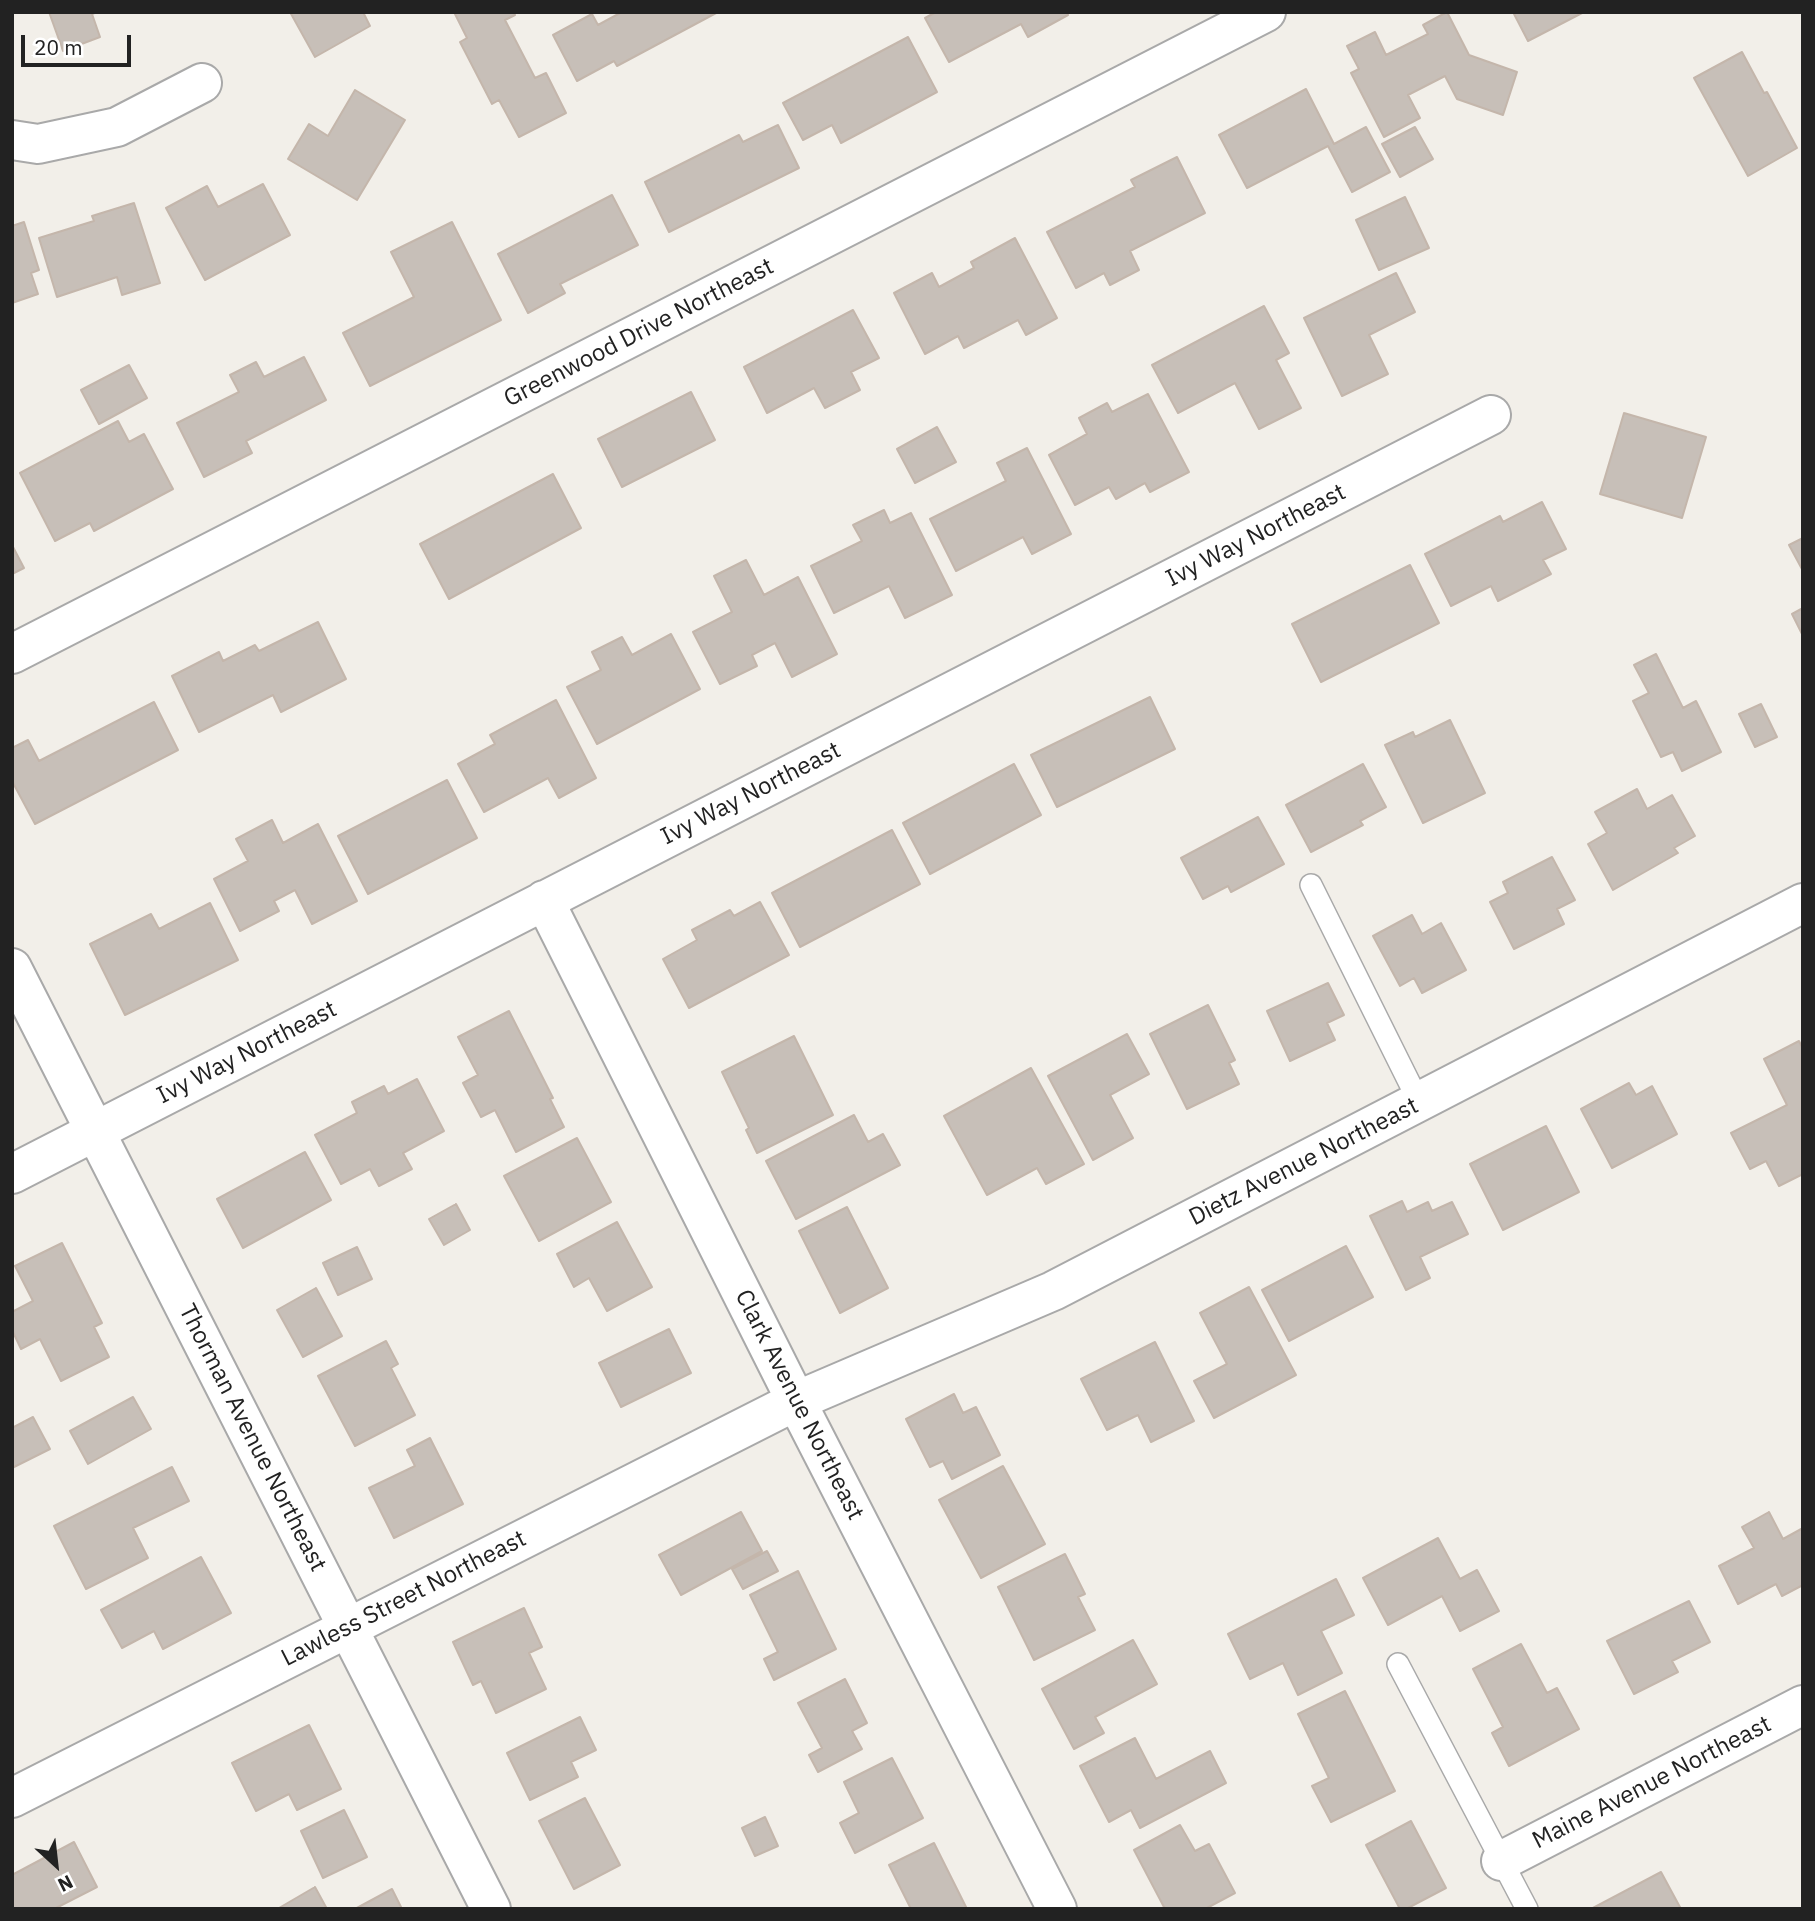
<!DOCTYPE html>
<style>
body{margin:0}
#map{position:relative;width:1815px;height:1921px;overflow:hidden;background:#f2efe9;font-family:"IBM Plex Sans",sans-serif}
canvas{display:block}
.frame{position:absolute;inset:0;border:14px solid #222;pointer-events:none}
.north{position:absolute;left:21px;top:1830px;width:70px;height:70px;-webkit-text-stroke:5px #fff;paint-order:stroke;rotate:153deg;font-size:19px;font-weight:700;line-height:28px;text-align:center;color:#222}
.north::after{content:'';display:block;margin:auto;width:24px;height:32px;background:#222;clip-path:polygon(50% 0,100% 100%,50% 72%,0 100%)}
.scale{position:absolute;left:21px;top:35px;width:110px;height:32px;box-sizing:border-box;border:4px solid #222;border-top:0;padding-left:9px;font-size:21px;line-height:24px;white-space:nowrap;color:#222;-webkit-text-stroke:5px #fff;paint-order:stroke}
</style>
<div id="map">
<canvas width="1815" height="1921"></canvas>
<div class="frame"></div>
<div class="north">N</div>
<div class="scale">20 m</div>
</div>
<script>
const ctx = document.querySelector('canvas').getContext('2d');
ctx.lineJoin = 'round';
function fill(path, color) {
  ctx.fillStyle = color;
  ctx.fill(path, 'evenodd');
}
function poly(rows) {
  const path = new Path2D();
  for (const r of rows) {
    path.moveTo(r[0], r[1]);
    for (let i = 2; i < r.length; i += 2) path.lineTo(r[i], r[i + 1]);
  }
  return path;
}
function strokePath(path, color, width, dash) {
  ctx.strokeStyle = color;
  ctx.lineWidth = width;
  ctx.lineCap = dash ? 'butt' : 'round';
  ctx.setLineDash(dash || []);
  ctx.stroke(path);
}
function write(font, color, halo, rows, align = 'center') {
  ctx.font = font + ' "IBM Plex Sans",sans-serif';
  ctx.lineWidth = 5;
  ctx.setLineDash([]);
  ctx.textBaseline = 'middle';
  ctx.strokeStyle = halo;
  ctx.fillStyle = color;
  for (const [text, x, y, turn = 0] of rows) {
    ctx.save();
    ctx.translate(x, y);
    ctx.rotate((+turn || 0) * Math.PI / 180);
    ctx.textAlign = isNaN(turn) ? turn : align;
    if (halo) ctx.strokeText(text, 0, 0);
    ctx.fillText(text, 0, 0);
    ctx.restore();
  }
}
const building = poly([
 [49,12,97,12,92,14,100,37,63,51,49,12],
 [290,12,363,12,370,26,315,57,290,12],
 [454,12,514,12,515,15,505,20,535,78,546,73,566,113,519,137,499,100,492,104,460,42,467,38,454,12],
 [622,12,718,12,617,66,614,61,577,81,553,35,592,14,598,25,622,12],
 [936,12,1067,12,1068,15,1028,37,1021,24,949,62,925,18,936,12],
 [1447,12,1469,55,1517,72,1503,115,1457,99,1445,76,1408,95,1420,118,1384,137,1351,73,1359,69,1347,46,1375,32,1386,55,1428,34,1423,25,1447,12],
 [1513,12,1584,12,1528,41,1513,12],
 [908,37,937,92,841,143,832,125,803,140,783,103,908,37],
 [1742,52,1764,93,1767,92,1797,148,1748,176,1694,78,1742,52],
 [1306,89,1334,144,1366,127,1390,172,1352,192,1328,146,1247,188,1219,135,1306,89],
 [355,90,405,120,357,200,288,159,309,124,328,136,355,90],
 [778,125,799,168,669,232,645,182,739,135,743,142,778,125],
 [1415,127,1433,159,1400,177,1382,144,1415,127],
 [1177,157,1205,213,1130,251,1139,270,1110,285,1104,273,1076,288,1047,232,1135,187,1131,180,1177,157],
 [263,184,290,235,205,280,166,208,207,186,218,207,263,184],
 [612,195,638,245,560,284,565,293,528,313,498,254,612,195],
 [1405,197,1429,248,1379,270,1356,220,1405,197],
 [134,203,160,283,122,295,117,277,57,297,39,238,94,221,92,216,134,203],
 [24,222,39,270,31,273,38,294,12,303,12,226,24,222],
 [452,222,501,320,370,386,343,333,414,297,391,252,452,222],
 [1015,238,1057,318,1026,335,1018,320,964,348,958,336,925,354,894,293,932,273,939,287,974,268,971,262,1015,238],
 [1396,273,1415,312,1369,335,1388,374,1342,396,1304,318,1396,273],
 [1264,306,1289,353,1276,360,1301,408,1259,429,1235,383,1178,413,1152,365,1264,306],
 [853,310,879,358,851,372,860,390,825,408,814,388,767,413,744,367,853,310],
 [304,357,326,400,246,441,252,453,204,477,177,423,239,392,230,375,256,362,264,377,304,357],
 [129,365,147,398,99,424,81,390,129,365],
 [691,392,715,440,622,487,598,439,691,392],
 [1148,394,1189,472,1150,492,1145,483,1116,499,1109,487,1075,505,1049,455,1087,434,1079,418,1107,403,1112,412,1148,394],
 [1624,413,1706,437,1682,518,1600,494,1624,413],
 [118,421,129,442,144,434,173,489,94,531,90,523,55,541,20,473,118,421],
 [937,427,956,462,915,483,897,449,937,427],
 [1027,448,1071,534,1032,554,1023,537,956,571,930,519,1006,481,997,463,1027,448],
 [553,474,581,528,449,599,420,544,553,474],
 [1542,502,1566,549,1543,560,1551,574,1498,601,1491,586,1451,606,1425,554,1500,516,1503,522,1542,502],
 [884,510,890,523,911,513,952,595,905,618,889,586,834,613,811,566,862,541,853,525,884,510],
 [1803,538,1803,571,1789,545,1803,538],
 [12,545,24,568,12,574,12,545],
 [746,560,764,595,798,577,837,654,792,677,775,643,752,655,757,666,720,684,693,632,732,612,714,576,746,560],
 [1410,565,1439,623,1321,682,1292,624,1410,565],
 [1803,608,1803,636,1792,614,1803,608],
 [318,622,346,679,281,712,273,695,199,732,172,676,219,652,223,661,255,645,259,651,318,622],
 [671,634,700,689,597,744,567,687,601,670,592,652,622,637,632,655,671,634],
 [1656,654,1683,708,1696,701,1721,752,1682,771,1673,752,1661,757,1633,701,1649,693,1634,665,1656,654],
 [1150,697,1175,749,1057,807,1031,755,1150,697],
 [556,700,596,778,559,798,548,778,484,812,458,764,495,744,490,735,556,700],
 [154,702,178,750,35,824,12,781,12,748,28,740,39,761,154,702],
 [1761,704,1777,737,1755,747,1739,714,1761,704],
 [1450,720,1485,793,1423,823,1385,745,1413,732,1415,737,1450,720],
 [1014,764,1041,815,930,874,903,823,1014,764],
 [1363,764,1386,807,1360,821,1363,825,1311,852,1286,805,1363,764],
 [447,780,477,838,368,894,338,836,447,780],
 [1637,789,1647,809,1672,795,1695,836,1674,848,1678,853,1613,890,1588,844,1607,833,1595,812,1637,789],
 [1258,817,1284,864,1231,892,1228,886,1203,899,1181,858,1258,817],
 [272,820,283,843,318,824,357,901,312,924,295,890,274,901,279,911,240,931,214,879,248,861,236,839,272,820],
 [892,830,920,884,800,947,772,893,892,830],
 [1552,857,1575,900,1557,909,1564,924,1514,949,1490,902,1508,893,1503,882,1552,857],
 [760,902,789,955,689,1008,663,959,697,940,692,930,730,910,734,916,760,902],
 [210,903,238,960,125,1015,90,944,151,914,159,929,210,903],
 [1412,915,1422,934,1441,923,1466,970,1422,993,1414,978,1400,986,1373,936,1412,915],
 [1328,983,1344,1015,1327,1023,1335,1040,1290,1061,1267,1011,1328,983],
 [1208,1005,1235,1060,1229,1063,1239,1084,1187,1109,1150,1034,1208,1005],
 [509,1011,553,1098,550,1099,564,1127,516,1152,495,1110,481,1117,463,1083,478,1075,458,1037,509,1011],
 [1127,1034,1149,1074,1110,1095,1133,1138,1093,1160,1048,1076,1127,1034],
 [794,1036,833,1115,757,1153,746,1130,749,1128,722,1072,794,1036],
 [1799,1041,1803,1049,1803,1174,1779,1186,1766,1161,1750,1169,1731,1133,1787,1105,1764,1059,1799,1041],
 [1031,1068,1084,1164,1046,1184,1037,1168,987,1195,944,1116,1031,1068],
 [417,1079,444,1131,403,1153,412,1169,379,1186,370,1169,341,1184,315,1135,357,1113,352,1102,384,1086,388,1094,417,1079],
 [1629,1083,1636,1095,1652,1086,1677,1134,1612,1168,1581,1109,1629,1083],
 [854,1115,868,1142,883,1134,900,1165,796,1219,766,1161,854,1115],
 [1546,1126,1579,1192,1503,1230,1470,1164,1546,1126],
 [577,1138,611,1202,539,1241,504,1176,577,1138],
 [305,1152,331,1200,243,1248,217,1199,305,1152],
 [1402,1201,1407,1212,1428,1202,1432,1211,1452,1202,1468,1234,1420,1257,1430,1278,1406,1290,1370,1216,1402,1201],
 [456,1204,470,1230,444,1245,429,1219,456,1204],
 [847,1207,888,1288,840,1313,799,1231,847,1207],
 [617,1222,652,1287,607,1311,589,1278,574,1287,557,1254,617,1222],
 [62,1243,102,1323,94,1327,109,1357,61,1381,40,1339,21,1349,12,1330,12,1312,33,1301,15,1266,62,1243],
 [1346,1246,1373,1297,1289,1341,1262,1290,1346,1246],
 [357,1247,372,1279,338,1295,323,1263,357,1247],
 [1249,1287,1296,1375,1214,1418,1194,1381,1227,1364,1200,1313,1249,1287],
 [316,1288,342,1336,303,1357,277,1310,316,1288],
 [669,1329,691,1373,621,1407,599,1363,669,1329],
 [386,1341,398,1364,391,1368,415,1415,355,1446,318,1376,386,1341],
 [1155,1342,1194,1421,1151,1442,1138,1415,1107,1430,1081,1379,1155,1342],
 [954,1394,963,1413,976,1407,1000,1455,952,1479,943,1461,930,1467,906,1419,954,1394],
 [133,1397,151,1429,88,1464,70,1431,133,1397],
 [33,1417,50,1449,12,1468,12,1428,33,1417],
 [430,1438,463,1504,394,1538,369,1488,415,1466,407,1450,430,1438],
 [1003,1466,1045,1544,981,1578,939,1500,1003,1466],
 [172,1467,189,1501,133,1528,148,1558,86,1589,54,1526,172,1467],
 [741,1512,762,1551,681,1595,659,1555,741,1512],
 [1769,1512,1783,1539,1803,1528,1803,1585,1782,1596,1776,1584,1738,1604,1719,1566,1754,1548,1742,1527,1769,1512],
 [1438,1538,1460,1579,1477,1570,1499,1611,1460,1631,1442,1596,1388,1625,1363,1578,1438,1538],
 [767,1551,778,1571,743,1589,732,1569,767,1551],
 [1065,1554,1085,1594,1078,1597,1095,1630,1034,1660,998,1587,1065,1554],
 [201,1557,231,1613,163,1649,154,1631,122,1648,101,1610,201,1557],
 [798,1571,836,1649,774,1680,764,1659,778,1652,750,1595,798,1571],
 [1336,1579,1354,1615,1321,1631,1342,1673,1298,1695,1283,1663,1250,1679,1228,1634,1336,1579],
 [1689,1601,1710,1642,1672,1661,1678,1672,1634,1694,1607,1641,1689,1601],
 [524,1608,542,1647,529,1653,546,1689,496,1713,481,1681,473,1685,453,1642,524,1608],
 [1133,1640,1157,1684,1095,1717,1104,1733,1074,1749,1042,1689,1133,1640],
 [1521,1644,1547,1693,1557,1688,1579,1729,1509,1766,1492,1733,1503,1727,1473,1669,1521,1644],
 [845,1679,867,1723,852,1731,862,1749,818,1772,809,1755,822,1748,798,1703,845,1679],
 [1345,1691,1395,1791,1331,1822,1312,1786,1329,1778,1298,1714,1345,1691],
 [580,1717,596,1750,571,1762,578,1777,530,1800,507,1753,580,1717],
 [309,1725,341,1789,297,1810,289,1794,256,1811,232,1763,309,1725],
 [1135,1738,1156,1779,1210,1751,1226,1783,1140,1828,1131,1810,1109,1822,1080,1766,1135,1738],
 [892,1758,923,1818,855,1853,840,1823,859,1813,844,1782,892,1758],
 [585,1798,620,1865,574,1889,539,1821,585,1798],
 [344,1810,367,1857,323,1878,301,1831,344,1810],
 [765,1817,778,1846,755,1856,742,1828,765,1817],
 [1411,1821,1446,1888,1406,1909,1400,1909,1366,1845,1411,1821],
 [1180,1825,1195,1851,1209,1844,1235,1893,1205,1909,1165,1909,1134,1850,1180,1825],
 [74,1842,97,1887,54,1909,12,1909,12,1875,74,1842],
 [934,1843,967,1909,911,1909,889,1865,934,1843],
 [1661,1872,1681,1909,1591,1909,1661,1872],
 [315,1887,327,1909,279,1909,279,1908,315,1887],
 [392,1889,402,1909,355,1909,392,1889]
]);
fill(building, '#c7bfb8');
strokePath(building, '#c4b6ab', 2);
const service = poly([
 [1311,885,1419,1102],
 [1398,1664,1527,1909]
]);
const minor = poly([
 [12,140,38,144,117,127,202,83],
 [12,654,1266,12],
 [544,900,796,1401,1057,1909],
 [12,968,491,1909],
 [12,1174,1491,415],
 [12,1798,796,1401,1053,1291,1803,903],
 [1501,1861,1803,1705]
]);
strokePath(service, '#a9a9a9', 24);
strokePath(minor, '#a9a9a9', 42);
strokePath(service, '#fff', 21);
strokePath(minor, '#fff', 38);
write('24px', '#222', '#fff', [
 ["Greenwood Drive Northeast",639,333,-27],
 ["Ivy Way Northeast",1256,536,-27],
 ["Ivy Way Northeast",751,794,-27],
 ["Ivy Way Northeast",247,1053,-27],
 ["Dietz Avenue Northeast",1304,1162,-27],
 ["Clark Avenue Northeast",799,1405,63],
 ["Thorman Avenue Northeast",252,1438,63],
 ["Lawless Street Northeast",404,1599,-27],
 ["Maine Avenue Northeast",1652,1783,-27]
]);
</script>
